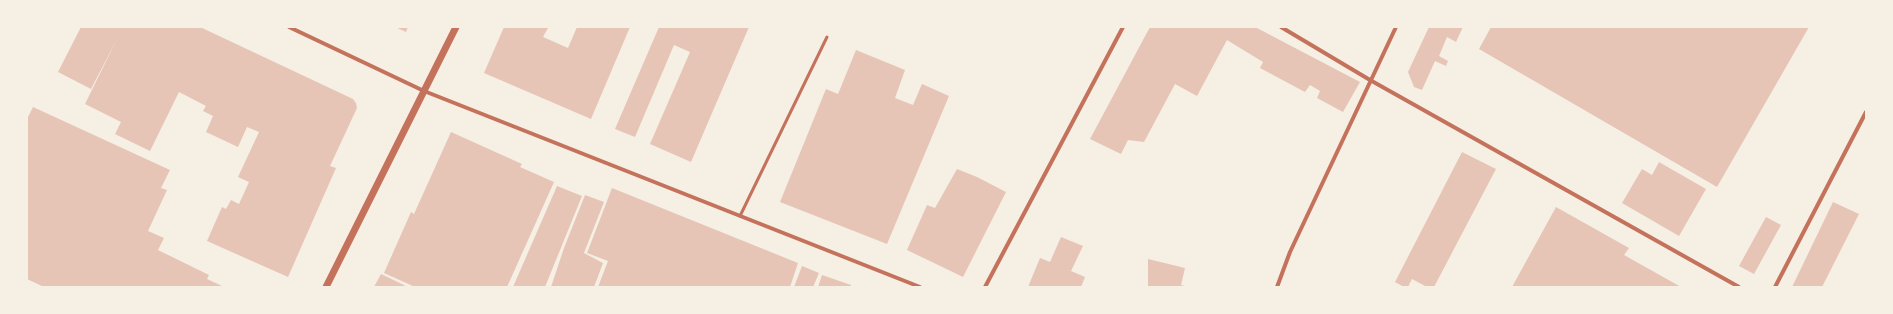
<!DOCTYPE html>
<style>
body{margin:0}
#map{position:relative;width:1893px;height:314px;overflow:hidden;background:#f6efe4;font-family:"Public Sans",sans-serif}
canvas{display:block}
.frame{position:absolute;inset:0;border:28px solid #f6efe4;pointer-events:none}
</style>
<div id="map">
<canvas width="1893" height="314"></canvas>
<div class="frame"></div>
</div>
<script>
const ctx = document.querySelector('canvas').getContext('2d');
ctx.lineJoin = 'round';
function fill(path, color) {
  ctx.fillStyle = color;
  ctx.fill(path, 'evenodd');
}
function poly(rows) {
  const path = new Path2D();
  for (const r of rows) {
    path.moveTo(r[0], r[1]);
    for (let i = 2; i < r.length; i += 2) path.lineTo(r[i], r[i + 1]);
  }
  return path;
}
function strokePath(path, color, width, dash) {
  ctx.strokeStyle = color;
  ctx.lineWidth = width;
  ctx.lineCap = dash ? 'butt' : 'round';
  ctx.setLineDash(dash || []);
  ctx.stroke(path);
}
fill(poly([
 [81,27,200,27,353,99,356,103,357,108,330,166,336,168,288,277,207,241,222,207,226,209,231,200,239,204,249,182,238,177,259,132,247,127,238,147,206,132,213,116,203,111,206,106,179,92,150,151,115,134,121,122,85,104,117,39,91,89,58,72],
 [395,27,408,27,406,32],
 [504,27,545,27,548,28,543,37,568,48,577,27,630,27,591,119,484,73],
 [659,27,749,27,691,162,650,144,690,52,674,45,635,137,615,129],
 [1150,27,1255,27,1360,82,1343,112,1317,98,1320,91,1310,85,1305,92,1260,68,1263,62,1227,40,1197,96,1175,84,1144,142,1128,140,1121,154,1090,139],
 [1429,27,1463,27,1456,42,1447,37,1439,56,1448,61,1446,66,1435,61,1422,90,1414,87,1408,72],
 [1491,27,1809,27,1717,187,1479,49],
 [856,50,905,70,895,98,913,105,922,84,949,96,887,244,780,202,826,89,838,94],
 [33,107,170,170,161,188,167,190,148,231,164,238,158,250,209,275,207,279,224,287,44,287,27,279,27,119],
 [451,132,522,164,520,167,554,182,507,287,415,287,384,273,411,212,414,214],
 [1462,152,1496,169,1434,287,1427,287,1412,279,1408,287,1404,287,1395,282],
 [1659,162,1706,189,1679,236,1622,203,1642,169,1652,175],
 [957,169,977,177,1006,192,963,277,907,250,927,205,935,208],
 [557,186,582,196,545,287,513,287],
 [612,188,798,263,790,287,598,287,608,261,587,253],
 [585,195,604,202,584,253,603,263,594,287,551,287,564,248],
 [1833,202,1859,214,1822,287,1792,287],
 [1556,207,1629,248,1624,255,1681,287,1512,287],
 [1766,217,1781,225,1754,274,1739,266],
 [1061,237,1083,246,1071,271,1085,277,1081,287,1028,287,1040,258,1050,262],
 [1148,259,1185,268,1181,285,1188,287,1148,287],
 [802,266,819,273,813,287,794,287],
 [381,274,408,287,374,287],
 [822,275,851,285,851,287,818,287]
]), '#e6c5b7');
strokePath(poly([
 [740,216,827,37]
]), '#c5725c', 3);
strokePath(poly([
 [289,27,424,91,920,287],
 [1281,27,1370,80,1739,287],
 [985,287,1123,27],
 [1277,287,1290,252,1396,27],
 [1775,287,1866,112]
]), '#c5725c', 4);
strokePath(poly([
 [326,287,456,27]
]), '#c5725c', 7);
</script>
